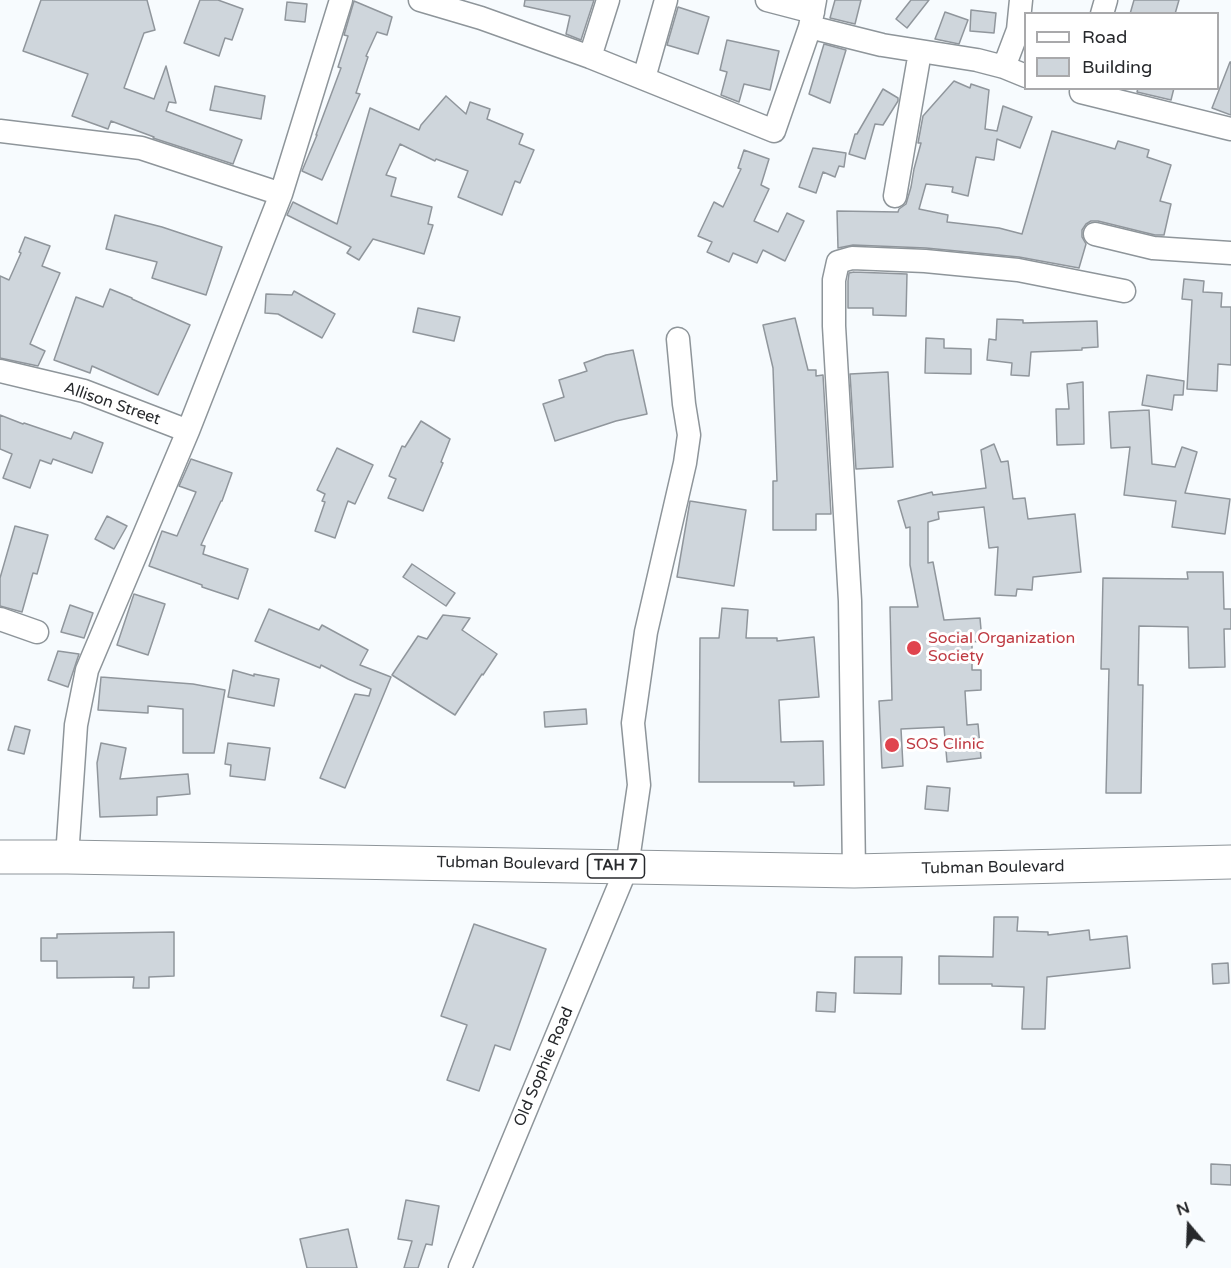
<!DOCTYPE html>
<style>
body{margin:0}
#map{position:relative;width:1231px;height:1268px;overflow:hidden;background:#f7fbfe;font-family:"Varela Round",sans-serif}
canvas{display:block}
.legend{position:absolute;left:1024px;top:12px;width:195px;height:78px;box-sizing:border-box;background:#fff;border:2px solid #a9a9ab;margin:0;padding:8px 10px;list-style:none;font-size:18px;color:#27292c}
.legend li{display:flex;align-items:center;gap:12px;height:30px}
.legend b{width:30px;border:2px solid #a9a9ab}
.north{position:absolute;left:1159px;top:1196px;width:60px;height:60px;-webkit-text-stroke:4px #fff;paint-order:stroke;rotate:341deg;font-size:16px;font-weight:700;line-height:24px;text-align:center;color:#27292c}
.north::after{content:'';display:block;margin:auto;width:21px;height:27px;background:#27292c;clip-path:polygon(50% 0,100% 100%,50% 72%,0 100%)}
</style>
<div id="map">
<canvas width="1231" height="1268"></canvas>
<ul class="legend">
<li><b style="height:8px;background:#fff"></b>Road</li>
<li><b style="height:16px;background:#cfd6dc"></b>Building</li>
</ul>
<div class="north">N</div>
</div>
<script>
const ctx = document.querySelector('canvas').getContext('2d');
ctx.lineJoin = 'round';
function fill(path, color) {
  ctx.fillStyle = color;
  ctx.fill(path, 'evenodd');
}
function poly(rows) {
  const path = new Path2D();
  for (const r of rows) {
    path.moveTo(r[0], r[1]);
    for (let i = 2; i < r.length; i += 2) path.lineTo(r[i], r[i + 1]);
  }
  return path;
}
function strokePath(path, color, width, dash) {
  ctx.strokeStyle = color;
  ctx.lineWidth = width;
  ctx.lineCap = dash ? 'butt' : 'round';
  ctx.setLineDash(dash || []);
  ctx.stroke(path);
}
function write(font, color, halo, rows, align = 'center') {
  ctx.font = font + ' "Varela Round",sans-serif';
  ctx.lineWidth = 6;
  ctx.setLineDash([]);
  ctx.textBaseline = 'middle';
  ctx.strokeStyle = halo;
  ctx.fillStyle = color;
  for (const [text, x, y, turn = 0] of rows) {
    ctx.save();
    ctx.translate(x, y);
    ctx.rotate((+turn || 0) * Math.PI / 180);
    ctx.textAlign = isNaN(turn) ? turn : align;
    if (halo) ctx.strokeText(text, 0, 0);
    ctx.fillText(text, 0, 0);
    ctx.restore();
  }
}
const building = poly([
 [41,0,147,0,155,30,144,33,124,88,154,99,166,66,176,103,169,102,166,111,242,140,233,164,153,138,154,137,111,121,108,129,72,116,88,74,23,51,41,0],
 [200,0,218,0,243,9,232,40,225,38,219,56,184,43,200,0],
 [525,0,594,0,581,40,566,34,570,16,524,6,525,0],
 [835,0,861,0,855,24,830,18,835,0],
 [911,0,929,0,907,28,896,19,911,0],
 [1134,0,1179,0,1175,14,1130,14,1134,0],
 [354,1,392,17,387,35,377,32,366,56,368,57,356,93,360,94,322,180,302,171,317,135,316,135,341,68,338,67,348,36,344,35,354,1],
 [287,2,307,4,305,22,285,20,287,2],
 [678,7,709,17,698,54,667,45,678,7],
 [971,10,996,13,994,33,970,31,971,10],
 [945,12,968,20,959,44,935,39,945,12],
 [727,40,779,51,770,90,744,84,739,102,721,95,727,72,720,70,727,40],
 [824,44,846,50,830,103,809,94,824,44],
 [1230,62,1231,62,1231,115,1212,108,1230,62],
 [954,81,970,88,971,84,989,90,985,129,997,131,1003,106,1032,117,1020,148,997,139,994,160,976,157,968,196,952,192,953,187,926,184,919,209,948,215,947,222,999,228,1022,234,1052,131,1115,149,1118,141,1149,150,1147,157,1171,165,1160,201,1171,204,1164,235,1155,235,1098,221,1091,221,1086,224,1082,230,1082,237,1086,244,1079,268,1019,257,926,248,853,245,838,248,837,211,898,212,899,209,906,204,911,187,914,169,921,143,918,143,923,116,954,81],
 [215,86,265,96,261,119,210,110,215,86],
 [1138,88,1174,88,1171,100,1137,92,1138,88],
 [883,89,898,98,898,101,883,125,875,124,865,159,849,154,855,134,857,134,883,89],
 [446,96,466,114,470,102,490,109,487,119,523,134,519,144,534,150,520,183,515,181,502,215,458,197,468,171,436,159,435,161,400,144,386,175,396,178,391,196,432,207,428,224,433,225,424,254,373,239,359,260,347,253,351,247,287,215,293,202,337,224,370,108,419,130,421,125,446,96],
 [813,148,846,153,844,167,839,166,835,177,823,172,816,193,799,187,813,148],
 [744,150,769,159,761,185,769,189,754,221,778,232,787,213,804,221,785,261,763,250,757,263,733,253,729,262,707,252,712,242,698,236,714,202,723,207,741,169,738,168,744,150],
 [115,215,162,227,222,247,206,295,152,278,157,262,106,249,115,215],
 [25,237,50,246,42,266,60,273,30,344,45,351,38,366,0,358,0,276,9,280,21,253,19,252,25,237],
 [854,272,907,274,906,316,873,315,873,308,848,308,848,281,849,273,854,272],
 [1184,279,1204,281,1203,292,1222,293,1221,307,1231,307,1231,365,1218,364,1217,391,1187,389,1192,300,1182,299,1184,279],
 [110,289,132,298,132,299,190,325,158,395,92,366,90,373,54,360,76,297,103,307,110,289],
 [294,291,335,314,322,338,278,314,265,313,266,294,292,295,294,291],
 [418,308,460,317,454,341,413,332,418,308],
 [795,318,808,370,816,370,816,376,823,375,831,514,816,514,816,530,773,530,773,481,777,481,773,368,763,325,795,318],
 [997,319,1023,320,1023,323,1097,321,1098,347,1082,348,1082,350,1031,352,1029,376,1011,375,1012,363,987,360,989,339,996,340,997,319],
 [926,338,944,339,944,348,971,349,971,374,925,373,926,338],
 [633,350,647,414,616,421,555,441,543,404,564,397,559,380,587,371,584,363,606,355,633,350],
 [888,372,893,467,856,469,850,374,888,372],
 [1147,375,1184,381,1183,395,1174,395,1172,410,1142,405,1147,375],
 [1083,382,1084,444,1057,445,1056,409,1069,409,1067,384,1083,382],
 [1149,410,1152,464,1175,467,1182,447,1197,452,1185,493,1230,499,1225,534,1172,527,1176,501,1124,495,1130,447,1111,448,1109,412,1149,410],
 [0,415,23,424,24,423,71,439,74,432,103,443,92,473,53,459,51,464,40,460,30,488,3,478,12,454,0,449,0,415],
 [421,421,450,439,441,462,443,463,423,511,388,498,396,479,389,476,402,446,405,447,421,421],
 [994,444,1001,462,1008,461,1013,499,1025,498,1028,519,1075,514,1081,572,1033,577,1032,590,1017,589,1016,596,995,595,998,547,989,548,984,507,938,512,939,519,928,522,928,563,933,562,944,620,980,618,982,641,972,642,972,670,981,670,981,690,965,691,967,725,978,724,981,758,947,762,944,727,901,729,903,766,882,768,879,701,892,700,890,607,918,607,910,565,910,527,906,528,898,501,932,492,933,495,986,488,981,450,994,444],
 [337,448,373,465,355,504,348,501,335,538,315,531,325,502,322,501,325,494,317,490,337,448],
 [191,459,232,473,222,501,221,501,201,545,205,546,203,554,248,569,238,599,202,587,202,585,149,566,162,531,177,536,196,492,179,486,191,459],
 [690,501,746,510,734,586,677,577,690,501],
 [107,516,127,526,114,549,95,539,107,516],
 [15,526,48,535,37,574,33,573,22,612,0,606,0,578,15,526],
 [412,564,455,593,446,606,403,577,412,564],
 [1187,572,1223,572,1224,609,1231,609,1231,629,1224,629,1225,667,1189,668,1188,627,1139,626,1138,685,1143,685,1141,793,1106,793,1109,669,1101,669,1103,578,1188,579,1187,572],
 [134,594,165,604,148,655,117,645,134,594],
 [70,605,93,613,84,638,61,632,70,605],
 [722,608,748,610,746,638,777,638,777,641,814,637,819,697,779,700,781,742,823,741,824,785,794,786,794,782,699,782,700,638,719,638,722,608],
 [269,609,319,630,322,625,368,650,360,665,391,677,345,788,320,778,355,694,369,696,371,689,348,679,321,665,320,668,255,641,269,609],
 [443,615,470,618,462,630,497,654,483,675,482,674,455,715,392,675,418,636,427,639,443,615],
 [58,651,79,654,68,687,48,680,58,651],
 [233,670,254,676,254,674,279,679,274,706,228,697,233,670],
 [101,677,193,684,225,690,214,753,183,753,183,709,148,706,148,713,98,710,101,677],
 [586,709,587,724,545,727,544,712,586,709],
 [15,726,30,730,24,754,8,750,15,726],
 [101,743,126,748,120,779,188,774,190,794,157,797,157,815,100,817,97,763,101,743],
 [228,743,270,748,265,780,230,776,231,765,225,764,228,743],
 [927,786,950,788,948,811,925,809,927,786],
 [994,917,1018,917,1017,931,1048,932,1048,935,1089,930,1090,940,1127,936,1130,968,1047,977,1045,1029,1022,1029,1024,987,992,986,992,984,939,984,939,956,993,957,994,917],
 [474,924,546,949,510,1050,495,1045,479,1091,447,1080,467,1025,441,1016,474,924],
 [174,932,174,976,149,977,149,988,133,988,134,977,57,978,57,961,41,961,41,938,57,938,57,934,174,932],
 [855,957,902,957,901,994,854,993,855,957],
 [1228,963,1229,983,1213,984,1212,964,1228,963],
 [817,992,836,993,835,1012,816,1011,817,992],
 [1211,1164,1231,1165,1231,1185,1211,1184,1211,1164],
 [406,1200,439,1206,432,1245,426,1244,418,1268,404,1268,412,1241,398,1239,406,1200],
 [348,1229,357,1268,307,1268,300,1239,348,1229]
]);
fill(building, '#cfd6dc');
strokePath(building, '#90969c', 1.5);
const minor = poly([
 [420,0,481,18,590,57,774,131,810,27,815,0],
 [767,0,813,12],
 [1102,14,1106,0],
 [810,27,882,45,977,60,1004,67,1026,76],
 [590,57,608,0],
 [1004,67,1018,30,1021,0],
 [644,78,666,0],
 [1082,88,1081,92,1231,129],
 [0,131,141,148,281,194],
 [895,196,920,52],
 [1095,234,1153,248,1231,253],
 [0,371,84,391,188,431],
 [0,619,37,632],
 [67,857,76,725,87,670,188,431,281,194,341,0],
 [854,871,850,601,834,326,834,280,838,262,852,258,925,261,1018,270,1124,291],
 [460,1268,627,867,639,785,633,723,646,632,685,463,689,435,684,404,678,339]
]);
const highway = poly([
 [0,857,67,857,854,871,1231,862]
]);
strokePath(minor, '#8e959a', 25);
strokePath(highway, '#8e959a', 35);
strokePath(minor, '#fff', 22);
strokePath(highway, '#fff', 33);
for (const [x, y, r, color] of [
 [914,648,8,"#e0444e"],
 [892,745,8,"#e0444e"]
]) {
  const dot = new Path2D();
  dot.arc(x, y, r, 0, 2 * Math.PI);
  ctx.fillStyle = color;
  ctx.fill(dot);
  strokePath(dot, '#fff', 2);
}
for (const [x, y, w] of [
 [616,866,57]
]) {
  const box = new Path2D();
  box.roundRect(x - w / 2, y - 12, w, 24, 4.5);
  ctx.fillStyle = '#fff';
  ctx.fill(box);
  strokePath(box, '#27292c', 1.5);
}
write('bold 15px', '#27292c', null, [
 ["TAH 7",616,866]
]);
write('16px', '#27292c', '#fff', [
 ["Allison Street",112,404,19],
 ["Tubman Boulevard",508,864,1],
 ["Tubman Boulevard",993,868,-1],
 ["Old Sophie Road",544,1067,-67]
]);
write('16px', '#be3a42', '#fff', [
 ["Social Organization",928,639],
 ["Society",928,657],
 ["SOS Clinic",906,745]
], 'left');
</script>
